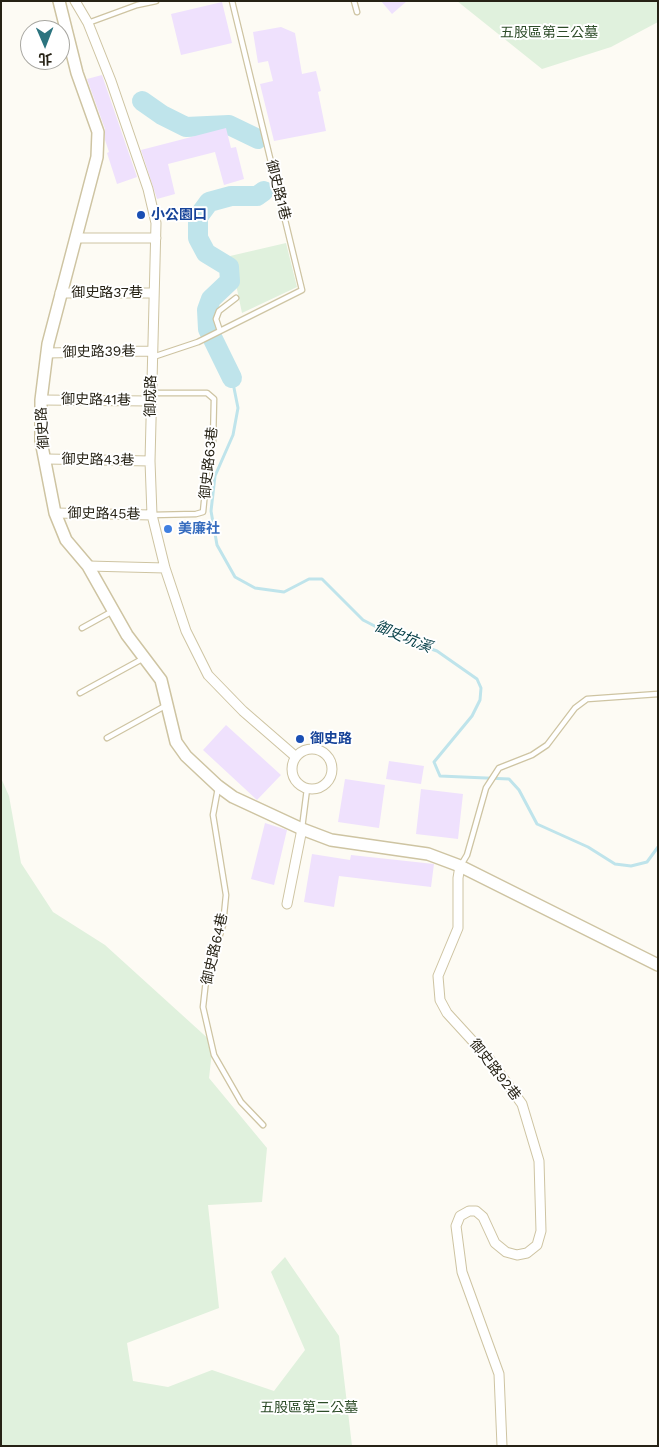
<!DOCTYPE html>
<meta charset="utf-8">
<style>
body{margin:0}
#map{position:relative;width:659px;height:1447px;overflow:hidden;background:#fdfbf4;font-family:"Work Sans","Noto Sans TC",sans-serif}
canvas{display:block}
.frame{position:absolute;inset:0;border:2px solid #262215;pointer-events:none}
.north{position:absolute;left:20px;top:20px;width:50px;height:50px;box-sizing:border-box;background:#fff;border:1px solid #a8a7a1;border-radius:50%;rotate:179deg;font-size:14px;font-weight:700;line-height:20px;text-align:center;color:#262215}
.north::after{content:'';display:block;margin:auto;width:18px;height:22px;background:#2c747f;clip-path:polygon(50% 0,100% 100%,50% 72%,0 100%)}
</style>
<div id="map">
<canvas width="659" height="1447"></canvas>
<div class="frame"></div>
<div class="north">北</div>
</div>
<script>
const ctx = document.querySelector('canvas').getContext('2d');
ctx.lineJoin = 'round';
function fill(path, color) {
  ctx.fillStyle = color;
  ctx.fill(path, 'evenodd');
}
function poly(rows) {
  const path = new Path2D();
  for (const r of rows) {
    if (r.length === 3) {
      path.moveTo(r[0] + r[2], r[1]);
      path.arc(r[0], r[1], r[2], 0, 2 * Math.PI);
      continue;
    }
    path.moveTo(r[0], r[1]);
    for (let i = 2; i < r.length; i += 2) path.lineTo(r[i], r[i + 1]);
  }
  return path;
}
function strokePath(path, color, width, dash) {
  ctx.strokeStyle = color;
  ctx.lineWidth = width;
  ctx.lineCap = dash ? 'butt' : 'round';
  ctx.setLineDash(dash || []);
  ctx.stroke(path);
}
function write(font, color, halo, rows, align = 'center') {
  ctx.font = font + ' "Work Sans","Noto Sans TC",sans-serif';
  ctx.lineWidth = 4;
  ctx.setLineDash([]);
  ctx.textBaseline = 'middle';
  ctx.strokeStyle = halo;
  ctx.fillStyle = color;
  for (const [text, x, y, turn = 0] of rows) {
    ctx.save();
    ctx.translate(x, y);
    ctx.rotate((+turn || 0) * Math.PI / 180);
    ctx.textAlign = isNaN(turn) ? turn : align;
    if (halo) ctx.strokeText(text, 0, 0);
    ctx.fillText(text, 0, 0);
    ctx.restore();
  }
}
fill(poly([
 [457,1,658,1,658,22,611,47,542,69],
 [286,243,297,287,242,313,230,256],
 [1,778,9,796,21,863,53,912,105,945,213,1043,209,1078,267,1148,262,1202,208,1205,219,1308,127,1343,133,1381,168,1387,212,1370,274,1391,305,1350,271,1272,285,1257,339,1336,352,1446,1,1446]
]), '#e0f1dd');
strokePath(poly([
 [232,378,238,408,233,435,215,476,211,511,217,545,235,577,255,588,284,592,309,579,322,579,363,620,396,637,437,651,477,679,481,688,480,700,472,716,434,762,440,776,509,779,519,790,537,824,588,847,615,864,631,866,647,862,658,847]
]), '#bfe4eb', 3);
strokePath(poly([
 [142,101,162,115,186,127,229,125,258,139],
 [232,378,208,329,207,310,211,299,230,281,229,267,206,253,198,238,198,217,209,202,231,196,257,196,264,191]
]), '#bfe4eb', 20);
fill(poly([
 [381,1,407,1,392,14],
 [222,2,232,43,181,55,171,14],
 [281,27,295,33,302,74,316,71,321,91,318,92,326,131,274,141,260,84,273,81,268,61,258,63,253,32],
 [102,75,137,177,117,184,107,153,109,152,105,140,105,129,87,79],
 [226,128,231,148,236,147,244,179,224,185,215,152,168,164,175,194,157,199,141,150],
 [226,725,281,775,257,800,203,750],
 [389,761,424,766,421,784,386,779],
 [345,779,385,785,379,828,338,822],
 [421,789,463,794,458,839,416,834],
 [265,823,287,830,274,885,251,879],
 [312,854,350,860,351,855,434,864,431,887,339,876,334,907,304,902]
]), '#efe1fd');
const service = poly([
 [354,1,357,12],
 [88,23,137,5,156,1],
 [220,331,216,319,219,311,236,298],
 [153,357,198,342,302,290,232,1],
 [152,515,196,514,203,512,207,471,213,442,214,399,207,393,152,393],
 [82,628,111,612],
 [80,693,144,658],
 [107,738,165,706],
 [218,788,213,815,226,895,223,925,206,980,203,1007,214,1055,241,1102,263,1125],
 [302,828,307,789],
 [461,865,467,855,486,788,499,768,532,755,547,745,575,708,587,699,658,694]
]);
const minor = poly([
 [75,1,88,23,111,81,148,189,156,223,150,461,152,515,165,568,186,631,208,675,243,711,296,757],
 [76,238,156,238],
 [60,293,153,293],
 [47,353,152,351],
 [41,400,151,401],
 [47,459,150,461],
 [55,513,152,515],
 [88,566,165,568],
 [312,769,20],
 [460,866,458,878,458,928,438,976,440,1000,447,1013,490,1060,522,1104,539,1161,541,1231,537,1245,527,1253,517,1255,506,1252,495,1243,483,1217,476,1211,469,1211,460,1216,456,1226,462,1272,499,1374,502,1446],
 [287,904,302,829]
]);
const tertiary = poly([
 [59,1,77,73,98,132,97,157,48,344,41,400,41,441,55,513,66,540,88,566,127,635,161,680,176,742,186,756,218,786,233,797,302,829,331,840,428,854,460,866,658,965]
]);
strokePath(service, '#cec4a2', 7);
strokePath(minor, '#cec4a2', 11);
strokePath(tertiary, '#cec4a2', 14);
strokePath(service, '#fff', 4.5);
strokePath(minor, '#fff', 9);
strokePath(tertiary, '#fff', 11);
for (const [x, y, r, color] of [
 [141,215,5,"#1a4fb4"],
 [168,529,5,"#3f7fe0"],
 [300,739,5,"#1a4fb4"]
]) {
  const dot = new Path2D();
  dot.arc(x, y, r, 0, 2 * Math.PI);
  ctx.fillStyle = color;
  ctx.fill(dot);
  strokePath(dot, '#fff', 2);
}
write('14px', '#2d4c28', '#fff', [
 ["五股區第三公墓",549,33],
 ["五股區第二公墓",309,1408]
]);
write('14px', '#262215', '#fff', [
 ["御史路1巷",278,190,76],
 ["御史路37巷",107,293],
 ["御史路39巷",99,352,-1],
 ["御成路",151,396,-89],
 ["御史路41巷",96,400,1],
 ["御史路",43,428,-94],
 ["御史路43巷",98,460,1],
 ["御史路63巷",209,463,-84],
 ["御史路45巷",104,514,1],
 ["御史路64巷",215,949,-77],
 ["御史路92巷",495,1070,52]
]);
write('bold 14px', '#164399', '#fff', [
 ["小公園口",151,215],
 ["御史路",310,739]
], 'left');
write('bold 14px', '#366cbe', '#fff', [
 ["美廉社",178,529]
], 'left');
write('italic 15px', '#084149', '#fff', [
 ["御史坑溪",403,637,22]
]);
</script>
